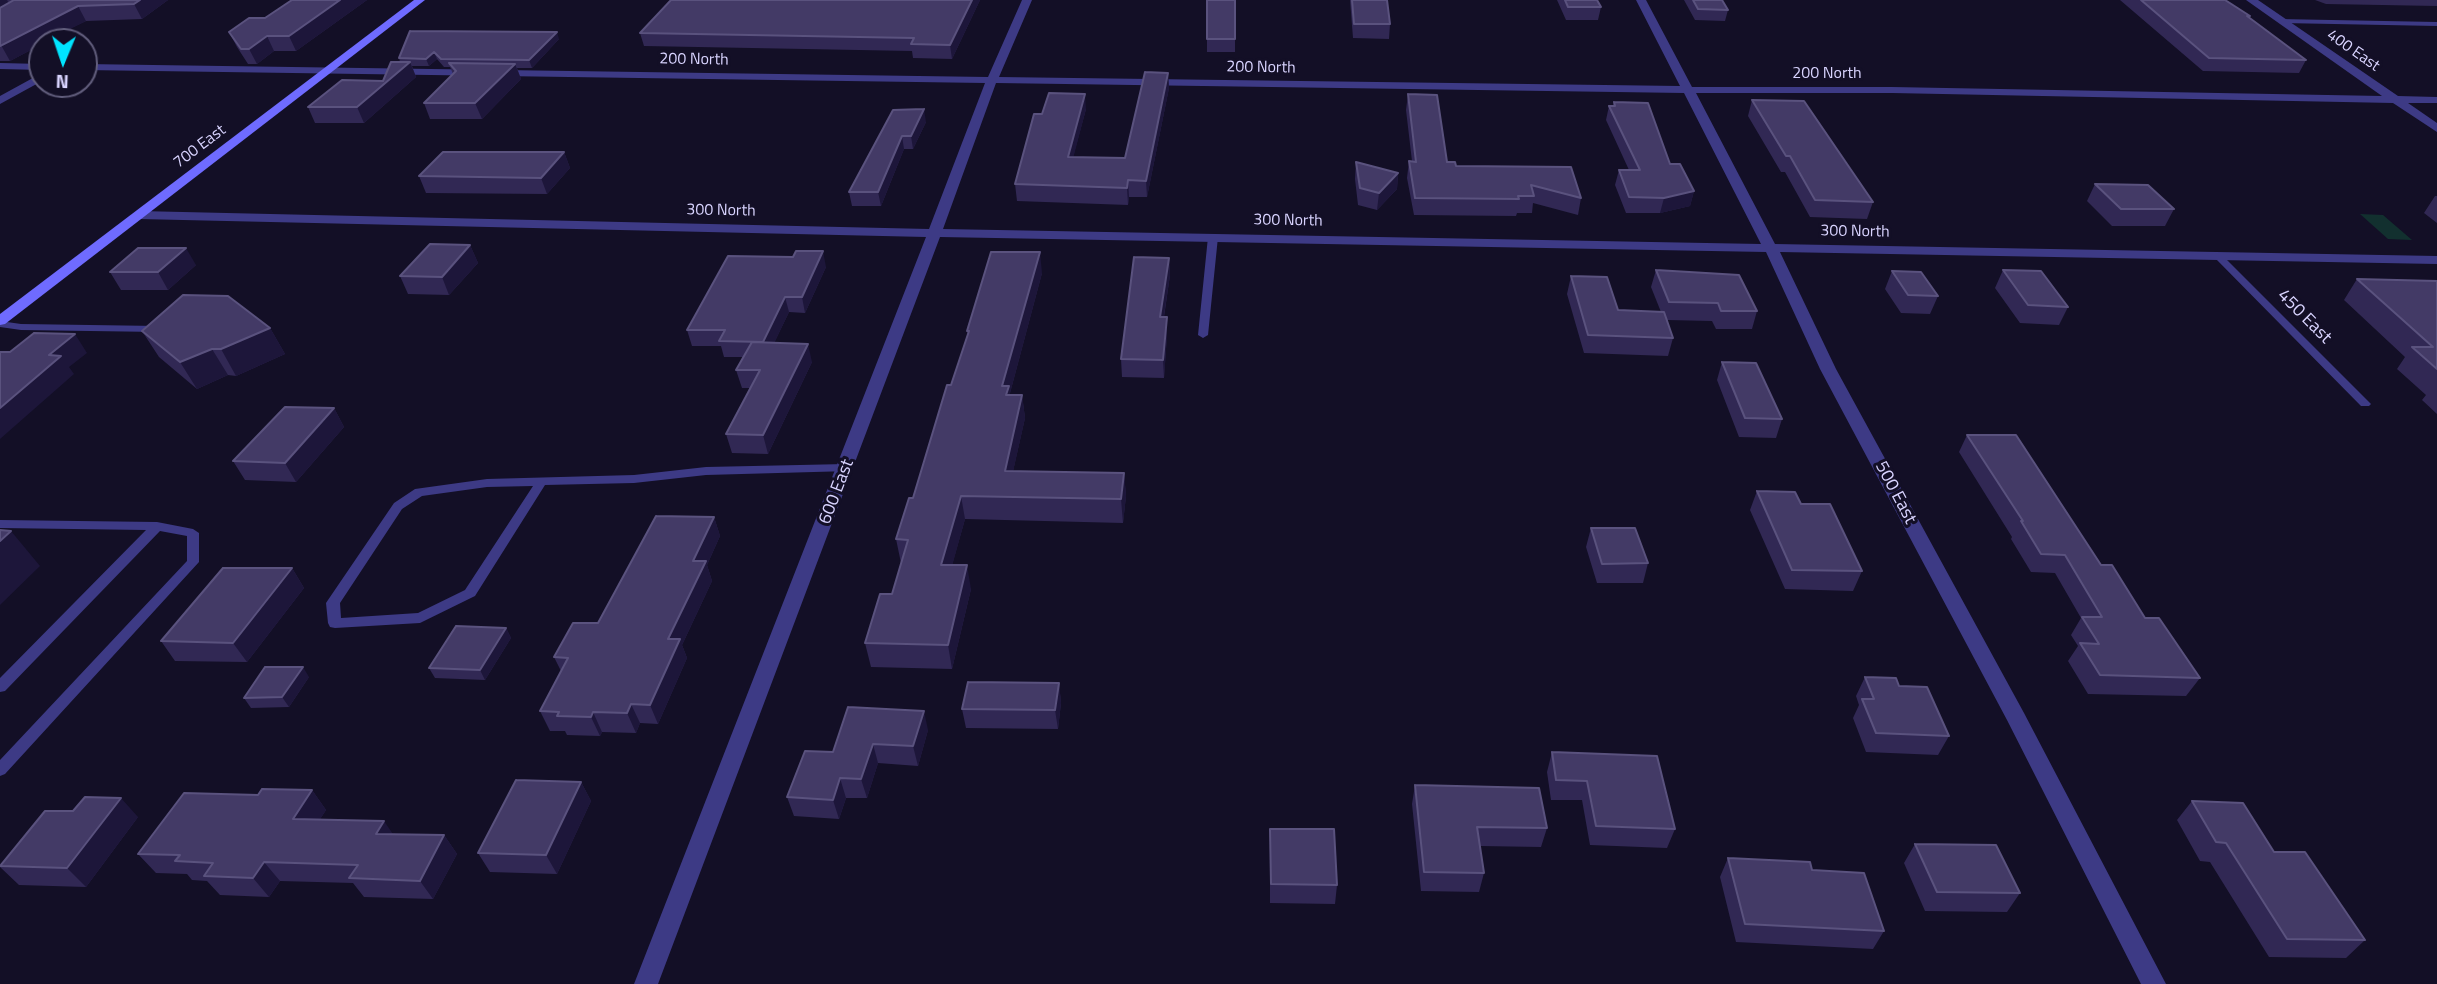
<!DOCTYPE html>
<style>
body{margin:0}
#map{position:relative;width:2437px;height:984px;overflow:hidden;background:#130f26;font-family:"Titillium Web",sans-serif}
canvas{display:block}
.north{position:absolute;left:28px;top:28px;width:70px;height:70px;box-sizing:border-box;background:#130f26;border:2px solid #625e7d;border-radius:50%;rotate:182deg;font-size:19px;font-weight:700;line-height:28px;text-align:center;color:#d9d4ff}
.north::after{content:'';display:block;margin:auto;width:24px;height:32px;background:#00e5ff;clip-path:polygon(50% 0,100% 100%,50% 72%,0 100%)}
</style>
<div id="map">
<canvas width="2437" height="984"></canvas>
<div class="north">N</div>
</div>
<script>
const ctx = document.querySelector('canvas').getContext('2d');
ctx.lineJoin = 'round';
function fill(path, color) {
  ctx.fillStyle = color;
  ctx.fill(path, 'evenodd');
}
function poly(rows) {
  const path = new Path2D();
  for (const r of rows) {
    path.moveTo(r[0], r[1]);
    for (let i = 2; i < r.length; i += 2) path.lineTo(r[i], r[i + 1]);
  }
  return path;
}
function strokePath(path, color, width, dash) {
  ctx.strokeStyle = color;
  ctx.lineWidth = width;
  ctx.lineCap = dash ? 'butt' : 'round';
  ctx.setLineDash(dash || []);
  ctx.stroke(path);
}
function write(font, color, halo, rows, align = 'center') {
  ctx.font = font + ' "Titillium Web",sans-serif';
  ctx.lineWidth = 6;
  ctx.setLineDash([]);
  ctx.textBaseline = 'middle';
  ctx.strokeStyle = halo;
  ctx.fillStyle = color;
  for (const [text, x, y, turn = 0] of rows) {
    ctx.save();
    ctx.translate(x, y);
    ctx.rotate((+turn || 0) * Math.PI / 180);
    ctx.textAlign = isNaN(turn) ? turn : align;
    if (halo) ctx.strokeText(text, 0, 0);
    ctx.fillText(text, 0, 0);
    ctx.restore();
  }
}
fill(poly([
 [2360,214,2383,215,2412,240,2388,239]
]), '#12302f');
fill(poly([
 [2279,19,2437,22,2437,26,2282,23,2279,23,2279,19],
 [1213,234,1218,237,1208,335,1203,338,1198,335,1208,237,1213,234],
 [2218,253,2221,254,2371,404,2369,406,2361,406,2215,258,2213,256,2218,253],
 [0,321,21,324,159,326,164,329,159,332,21,330,0,327,0,321],
 [846,464,852,468,850,471,706,475,634,483,545,485,475,596,420,623,335,628,330,627,328,623,326,603,328,600,394,503,415,489,487,479,634,475,706,467,846,464],
 [533,486,465,590,418,613,341,618,340,603,402,509,422,496,487,487,533,486],
 [0,520,157,522,193,529,199,533,199,562,5,774,0,776,0,760,187,561,187,536,160,531,5,691,0,692,0,678,146,530,0,528,0,520]
]), '#3d3a85');
fill(poly([
 [1022,0,1032,0,999,77,1680,86,1636,0,1646,0,1692,87,1892,87,2382,96,2246,0,2258,0,2398,96,2437,97,2437,103,2408,103,2437,123,2437,132,2393,103,1892,93,1696,93,1775,244,2437,256,2437,264,1780,252,1836,369,2024,713,2166,984,2141,984,2007,720,1820,369,1766,252,940,237,658,984,634,984,926,237,139,219,132,215,139,211,929,229,985,83,84,70,84,64,988,77,1022,0],
 [996,83,1684,93,1761,244,943,229,996,83],
 [0,63,42,64,42,70,0,69,0,63],
 [42,73,42,81,0,104,0,96,42,73]
]), '#3d3a85');
fill(poly([
 [414,0,425,0,5,324,0,325,0,314,414,0]
]), '#6f6bff');
fill(poly([
 [0,0,168,0,142,19,86,21,42,42,42,44,10,61,0,61],
 [292,0,367,0,296,51,274,51,257,64,248,64,237,47,229,32,265,18],
 [980,0,952,59,913,58,912,51,644,46,640,33],
 [1207,0,1235,0,1235,52,1207,52],
 [1350,0,1387,0,1390,24,1389,39,1353,38],
 [1557,0,1597,0,1601,7,1598,20,1566,20],
 [1684,0,1722,0,1728,10,1725,21,1695,20],
 [2120,0,2225,0,2250,16,2249,18,2306,60,2299,73,2203,71],
 [2315,0,2437,0,2437,6,2326,4],
 [410,31,559,39,532,68,517,68,521,79,482,119,430,119,424,103,453,74,450,67,444,67,437,59,429,66,412,66,416,77,364,123,315,123,308,107,383,81,400,62,399,58],
 [1168,73,1169,88,1147,197,1129,197,1128,205,1017,201,1015,184,1042,114,1086,109,1073,157,1125,158],
 [1408,94,1447,162,1456,166,1581,198,1578,215,1533,203,1532,213,1517,213,1516,216,1414,215,1407,178,1409,161,1412,161,1406,110],
 [1752,100,1873,202,1867,219,1810,217,1785,172,1781,172,1748,116],
 [1614,102,1694,191,1690,206,1660,213,1626,213,1615,185,1619,170,1629,170,1606,120,1609,106,1613,106],
 [893,110,926,122,913,149,904,149,881,206,852,206,849,192],
 [564,152,570,168,547,194,426,193,419,176],
 [1356,162,1398,173,1397,189,1377,210,1358,205,1355,179],
 [2095,184,2174,209,2165,226,2112,226,2087,201],
 [2435,196,2437,196,2437,223,2424,213],
 [470,245,478,263,449,295,408,294,400,276],
 [793,257,826,267,805,313,789,312,774,343,812,362,768,454,732,453,726,434,750,388,742,388,736,370,743,357,724,357,721,346,692,346,687,330],
 [1169,258,1170,275,1164,317,1167,317,1167,335,1164,378,1122,377,1121,359],
 [196,265,168,290,121,290,110,272],
 [1656,270,1757,311,1752,329,1716,329,1712,321,1667,320,1673,338,1668,356,1584,353,1567,294,1571,276,1618,310,1661,312,1651,287],
 [2003,270,2068,307,2059,325,2020,323,1995,288],
 [1892,271,1938,296,1930,314,1901,313,1885,289],
 [1042,273,1010,393,1010,395,1022,395,1025,418,1013,471,1124,473,1126,496,1123,523,965,519,952,565,971,589,952,669,871,667,865,643,892,594,901,563,896,539,913,498,968,337,967,331],
 [2357,279,2437,281,2437,414,2422,400,2426,395,2397,369,2405,357,2344,300],
 [270,328,285,354,236,376,228,375,197,389,159,357,142,331],
 [1722,362,1782,419,1776,438,1739,437,1717,380],
 [334,408,344,427,296,482,245,480,233,461],
 [1967,435,2145,618,2200,678,2186,696,2088,694,2068,661,2078,646,2071,635,2081,618,2055,573,2031,572,2011,539,2012,537,1959,452],
 [1757,491,1801,504,1862,571,1853,591,1785,589,1750,510],
 [714,517,720,536,707,565,712,581,682,645,687,658,658,724,640,723,636,733,602,732,600,736,567,735,565,731,550,731,540,711,561,671,554,657,598,623],
 [1591,528,1648,563,1643,583,1597,583,1586,547],
 [292,568,304,588,247,662,175,661,161,641],
 [506,628,511,638,485,680,435,678,429,668],
 [309,677,289,707,251,708,244,698],
 [1865,677,1899,686,1949,736,1938,755,1866,752,1853,718,1859,705,1856,696],
 [1059,683,1061,703,1058,729,966,728,962,709],
 [928,730,918,766,878,763,867,798,846,798,839,819,794,816,787,797,833,752],
 [1552,752,1675,829,1667,848,1590,845,1582,800,1551,800,1547,772],
 [581,782,591,801,557,874,490,872,478,853],
 [1415,785,1547,828,1541,847,1480,846,1484,873,1479,892,1421,891,1412,804],
 [312,790,326,810,320,819,393,834,444,835,457,854,433,899,364,897,353,883,280,881,269,897,220,895,207,881,192,880,187,874,156,873,138,854,258,795],
 [2192,801,2274,852,2365,940,2346,958,2269,957,2210,862,2200,861,2177,820],
 [138,817,86,887,19,885,0,867,0,865],
 [1270,829,1337,885,1335,904,1270,903],
 [1915,844,2020,893,2007,912,1925,911,1904,863],
 [1728,858,1812,870,1884,931,1873,949,1736,942,1720,877]
]), '#312854');
fill(poly([
 [0,0,7,0,12,8,0,15],
 [140,0,168,0,142,19,134,4],
 [340,0,367,0,296,51,289,36],
 [972,0,980,0,952,59,950,45],
 [78,6,86,21,45,42,42,42,42,44,10,61,1,45],
 [557,32,559,39,532,68,529,60],
 [267,36,274,51,257,64,249,49],
 [434,52,437,59,429,66,426,59],
 [410,62,416,77,364,123,357,107],
 [515,64,521,79,482,119,475,103],
 [1168,73,1169,88,1147,197,1146,181],
 [1085,94,1086,109,1069,174,1068,157],
 [924,109,926,122,913,149,911,136],
 [902,136,904,149,881,206,878,192],
 [564,152,570,168,547,194,541,178],
 [1398,173,1397,189,1377,210,1379,193],
 [1128,180,1129,197,1128,205,1127,188],
 [1694,191,1690,206,1660,213,1664,198],
 [470,245,478,263,449,295,442,277],
 [186,248,196,265,168,290,158,272],
 [823,251,826,267,805,313,802,297],
 [1040,252,1042,273,1010,393,1012,409,1002,386],
 [1169,258,1170,275,1161,335,1160,317],
 [785,297,789,312,767,358,763,342],
 [1167,317,1167,335,1164,378,1163,360],
 [270,328,285,354,236,376,221,349],
 [75,334,87,353,69,367,74,374,0,439,0,408,49,355],
 [808,344,812,362,768,454,763,435],
 [212,349,228,375,197,389,180,362],
 [1022,395,1025,418,1008,494,1005,471],
 [334,408,344,427,296,482,285,463],
 [1124,473,1126,496,1123,523,1121,499],
 [961,496,965,519,946,588,941,565],
 [714,517,720,536,707,565,712,581,682,645,687,658,658,724,650,705,668,639,693,561],
 [11,531,40,566,0,605,0,541],
 [967,565,971,589,952,669,948,645],
 [292,568,304,588,247,662,233,643],
 [506,628,511,638,485,680,480,670],
 [303,667,309,677,289,707,282,697],
 [1059,683,1061,703,1058,729,1055,710],
 [631,704,640,723,636,733,627,713],
 [924,711,928,730,918,766,913,746],
 [593,712,602,732,600,736,591,717],
 [873,744,878,763,867,798,861,779],
 [840,778,846,798,839,819,833,800],
 [581,782,591,801,557,874,546,855],
 [312,790,326,810,308,838,293,819],
 [121,798,138,817,86,887,67,868],
 [384,821,397,840,376,834],
 [444,835,457,854,433,899,420,881],
 [264,862,280,881,269,897,253,878]
]), '#1d163a');
const building = poly([
 [14,0,140,0,134,4,78,6,0,46,0,8,14,0],
 [292,0,340,0,289,36,267,36,249,49,241,49,229,32,249,18,265,18,292,0],
 [671,0,972,0,950,45,911,44,914,38,640,33,671,0],
 [1207,0,1235,0,1235,39,1207,39,1207,0],
 [1352,0,1387,0,1390,24,1354,24,1352,0],
 [1565,0,1597,0,1601,7,1568,7,1565,0],
 [1693,0,1722,0,1728,10,1698,9,1693,0],
 [2141,0,2225,0,2250,16,2247,16,2306,60,2209,58,2141,0],
 [410,31,557,32,529,60,441,59,434,52,426,59,399,58,410,31],
 [391,62,410,62,357,107,308,107,342,80,383,81,391,62],
 [449,63,515,64,475,103,424,103,456,71,449,63],
 [1145,72,1168,73,1146,181,1128,180,1127,188,1015,184,1034,114,1042,114,1049,93,1085,94,1068,157,1125,158,1145,72],
 [1408,94,1437,95,1447,162,1455,162,1456,166,1571,167,1581,198,1531,185,1534,196,1518,196,1519,199,1415,198,1409,161,1416,162,1408,94],
 [1752,100,1804,101,1873,202,1815,200,1790,156,1786,156,1752,100],
 [1614,102,1648,103,1670,164,1680,164,1694,191,1664,198,1629,197,1619,170,1640,170,1609,106,1615,106,1614,102],
 [924,109,911,136,902,136,878,192,849,192,893,110,924,109],
 [443,152,564,152,541,178,419,176,443,152],
 [1356,162,1398,173,1379,193,1360,188,1356,162],
 [2095,184,2148,185,2174,209,2121,209,2095,184],
 [430,244,470,245,442,277,400,276,430,244],
 [138,248,186,248,158,272,110,272,138,248],
 [796,251,823,251,802,297,785,297,763,342,719,341,725,330,687,330,728,256,793,257,796,251],
 [991,252,1040,252,1002,386,1009,386,1006,395,1022,395,1005,471,1124,473,1121,499,961,496,941,565,967,565,948,645,865,643,880,594,892,594,908,540,896,539,909,498,913,498,947,385,951,385,969,331,967,331,991,252],
 [1134,257,1169,258,1160,317,1167,317,1163,360,1121,359,1134,257],
 [1656,270,1739,275,1757,311,1721,311,1718,303,1669,302,1656,270],
 [2003,270,2041,271,2068,307,2028,305,2003,270],
 [1892,271,1921,272,1938,296,1908,295,1892,271],
 [1571,276,1607,277,1618,310,1664,312,1673,338,1588,335,1571,276],
 [2357,279,2437,281,2437,369,2412,347,2433,347,2357,279],
 [183,295,228,296,270,328,221,349,212,349,180,362,142,331,183,295],
 [34,333,75,334,49,355,61,356,0,408,0,352,10,352,34,333],
 [752,342,808,344,763,435,726,434,760,370,736,370,752,342],
 [1722,362,1756,363,1782,419,1745,418,1722,362],
 [285,407,334,408,285,463,233,461,285,407],
 [1967,435,2016,435,2101,565,2112,565,2145,618,2159,618,2200,678,2100,675,2080,643,2099,644,2082,617,2102,617,2065,555,2041,554,2021,521,2023,521,1967,435],
 [1757,491,1795,492,1801,504,1830,504,1862,571,1792,570,1757,491],
 [656,516,714,517,693,561,706,561,668,639,680,639,650,705,631,704,627,713,593,712,591,717,557,716,559,712,540,711,568,658,554,657,573,623,598,623,656,516],
 [1591,528,1635,528,1648,563,1602,564,1591,528],
 [0,530,11,531,0,541,0,530],
 [223,568,292,568,233,643,161,641,223,568],
 [456,626,506,628,480,670,429,668,456,626],
 [265,667,303,667,282,697,244,698,265,667],
 [1865,677,1896,678,1899,686,1927,687,1949,736,1876,733,1862,699,1874,699,1865,677],
 [968,682,1059,683,1055,710,962,709,968,682],
 [848,707,924,711,913,746,873,744,861,779,840,778,833,800,787,797,805,751,833,752,848,707],
 [1552,752,1657,756,1675,829,1596,826,1587,781,1556,780,1552,752],
 [516,780,581,782,546,855,478,853,516,780],
 [1415,785,1539,788,1547,828,1477,827,1484,873,1424,872,1415,785],
 [262,789,312,790,293,819,384,821,376,834,444,835,420,881,349,878,358,865,264,862,253,878,204,876,213,863,175,861,180,855,138,854,184,793,258,795,262,789],
 [85,797,121,798,67,868,0,866,45,811,73,811,85,797],
 [2192,801,2243,803,2274,852,2305,852,2365,940,2287,939,2226,843,2216,842,2192,801],
 [1270,829,1334,829,1337,885,1271,884,1270,829],
 [1915,844,1996,845,2020,893,1937,892,1915,844],
 [1728,858,1810,862,1812,870,1864,873,1884,931,1745,924,1728,858]
]);
fill(building, '#433a66');
strokePath(building, '#5a527e', 2);
write('16px', '#d9d4ff', '#130f26', [
 ["400 East",2353,51,35],
 ["200 North",694,60,1],
 ["200 North",1261,68,1],
 ["200 North",1827,74],
 ["700 East",200,147,-37],
 ["300 North",721,211,1],
 ["300 North",1288,221,1],
 ["300 North",1855,232,1]
]);
write('18px', '#d9d4ff', '#130f26', [
 ["450 East",2304,317,45],
 ["600 East",837,492,-69],
 ["500 East",1895,493,62]
]);
</script>
